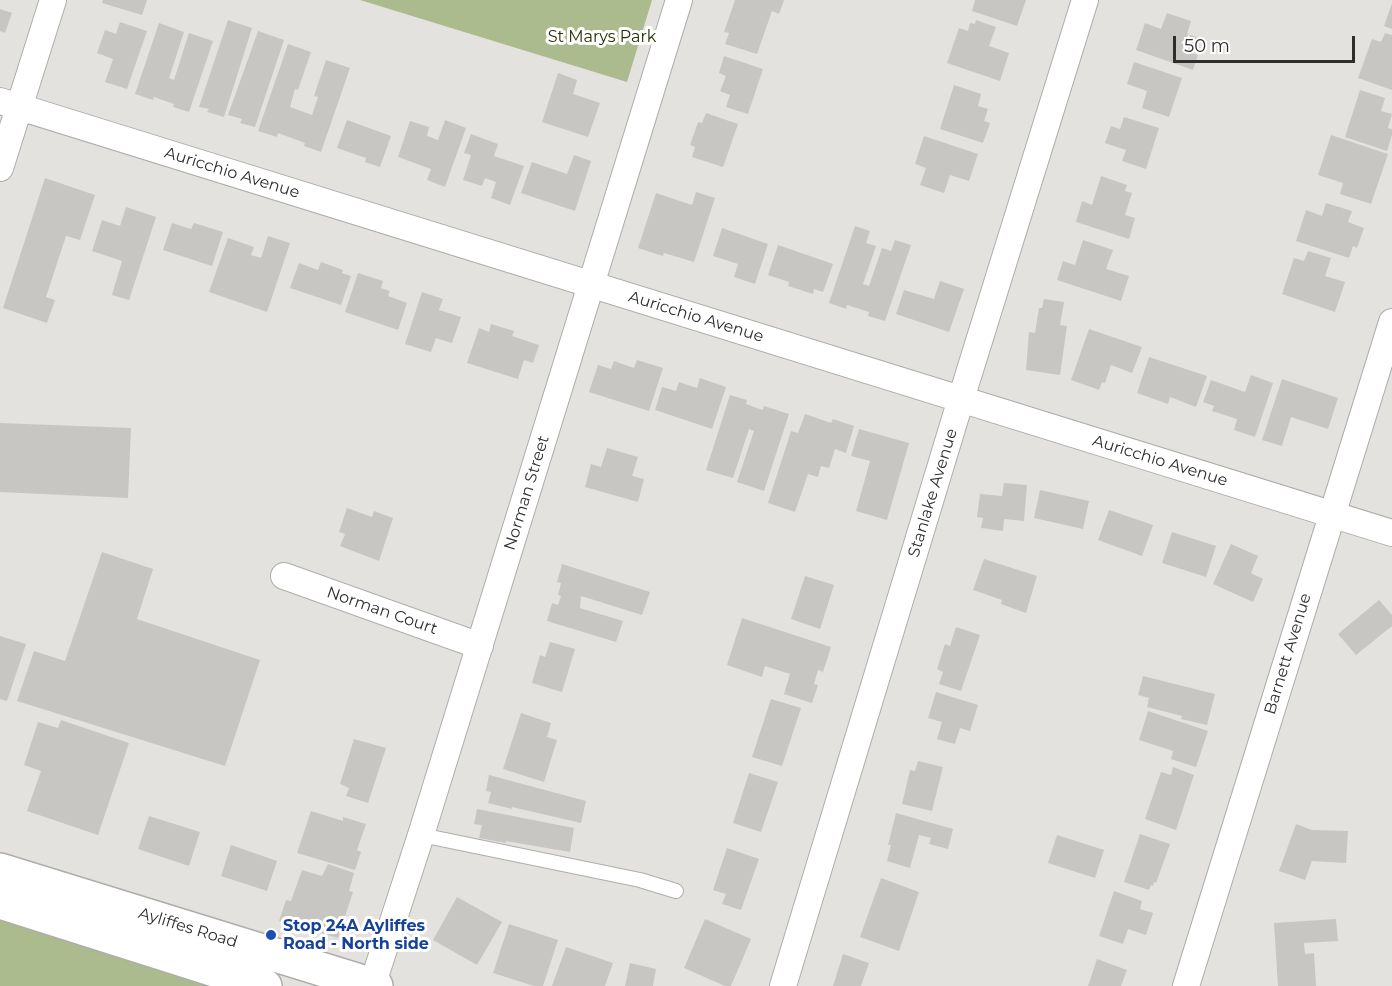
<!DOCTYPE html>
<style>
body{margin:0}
#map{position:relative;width:1392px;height:986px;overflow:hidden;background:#e4e2df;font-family:Montserrat,sans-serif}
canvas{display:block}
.scale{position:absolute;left:1173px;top:36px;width:182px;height:27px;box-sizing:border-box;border:3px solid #2f2e2d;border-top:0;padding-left:8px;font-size:18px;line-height:21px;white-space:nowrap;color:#2f2e2d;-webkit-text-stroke:4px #fff;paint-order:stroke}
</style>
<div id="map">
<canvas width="1392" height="986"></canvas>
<div class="scale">50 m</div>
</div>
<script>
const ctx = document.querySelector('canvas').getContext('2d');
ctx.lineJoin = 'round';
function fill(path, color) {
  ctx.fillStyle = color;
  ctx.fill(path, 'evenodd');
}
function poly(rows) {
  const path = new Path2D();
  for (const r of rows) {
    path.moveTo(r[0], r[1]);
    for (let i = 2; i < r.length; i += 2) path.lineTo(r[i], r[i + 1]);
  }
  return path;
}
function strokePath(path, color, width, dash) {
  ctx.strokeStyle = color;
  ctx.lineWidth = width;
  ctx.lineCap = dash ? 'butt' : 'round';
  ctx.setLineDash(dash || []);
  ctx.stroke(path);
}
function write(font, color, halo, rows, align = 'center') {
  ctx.font = font + ' Montserrat,sans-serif';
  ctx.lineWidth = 6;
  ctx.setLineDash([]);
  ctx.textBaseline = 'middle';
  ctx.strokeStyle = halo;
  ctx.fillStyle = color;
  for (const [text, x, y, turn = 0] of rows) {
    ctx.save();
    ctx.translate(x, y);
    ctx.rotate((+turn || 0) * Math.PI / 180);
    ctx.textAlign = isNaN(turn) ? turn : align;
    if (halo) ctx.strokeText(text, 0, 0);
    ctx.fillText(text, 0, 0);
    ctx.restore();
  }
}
fill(poly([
 [360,0,652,0,627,82],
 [0,902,265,986,0,986]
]), '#abbb8e');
fill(poly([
 [103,0,147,0,142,15,102,3],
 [735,0,784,0,779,14,772,11,757,54,725,44,729,33,724,32],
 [975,0,1026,0,1017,26,972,11],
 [1392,3,1392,29,1384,26],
 [0,9,12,13,5,33,0,31],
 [1167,13,1191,21,1187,34,1197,37,1191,53,1198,55,1193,70,1136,50,1145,23,1161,29],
 [228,20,252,28,224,117,207,112,209,109,199,107],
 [976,20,996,27,989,46,1009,53,1000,81,947,63,959,28,968,31,970,23,975,24],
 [120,22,147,31,127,89,105,82,113,59,97,53,105,30,116,34],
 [159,23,184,32,169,78,174,80,189,33,213,41,189,112,173,107,174,104,154,97,153,100,135,94],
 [258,31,284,40,255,127,240,123,242,119,228,115],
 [1385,33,1392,35,1392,90,1358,78,1372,39,1381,42],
 [288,44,311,52,298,90,295,89,290,107,312,115,318,97,314,96,326,60,350,68,321,152,304,146,305,143,278,133,277,137,258,131],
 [724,56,763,69,748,114,726,107,730,95,720,91,726,76,719,73],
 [1134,62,1182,78,1169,117,1142,108,1147,91,1127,84],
 [558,73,577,80,573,94,600,103,588,137,542,122],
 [954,85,981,94,978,106,988,109,984,121,990,123,983,143,940,129],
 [1360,90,1385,98,1381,111,1392,114,1388,128,1392,129,1392,135,1387,151,1345,137],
 [706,113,738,124,723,167,692,157,695,147,690,145,698,122,702,123],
 [1124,117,1159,128,1146,169,1122,161,1126,150,1105,143,1111,126,1120,129],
 [347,120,391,136,380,167,365,162,366,158,337,148],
 [445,120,466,128,445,187,427,180,431,169,398,157,410,121,429,127,427,136,438,140],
 [471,134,498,144,494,156,524,166,510,205,491,198,496,182,485,178,482,186,463,180,471,155,464,153],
 [1331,135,1388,154,1371,204,1340,194,1343,183,1318,175],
 [924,136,978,154,969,181,950,175,944,193,920,185,926,168,915,164],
 [574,155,591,161,575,211,521,193,532,162,567,174],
 [1101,176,1127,185,1125,191,1132,193,1125,215,1135,218,1129,239,1076,222,1082,201,1092,205],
 [45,178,95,195,80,240,66,236,46,297,55,300,47,323,3,308],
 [696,192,715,198,694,262,664,253,663,256,638,248,656,193,692,205],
 [1326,203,1352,211,1348,222,1364,228,1357,248,1353,246,1349,258,1296,241,1306,210,1322,216],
 [126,207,156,217,129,300,112,295,122,261,92,251,102,220,120,226],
 [172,223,191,229,194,223,223,232,212,266,163,250],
 [855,226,870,231,866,243,876,246,863,284,869,286,882,248,891,251,895,240,911,245,885,321,868,316,869,312,847,305,846,309,829,303],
 [722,228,768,244,755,284,734,277,738,264,713,256],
 [268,236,290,243,267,312,209,292,228,238,254,247,251,255,261,258],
 [1083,240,1113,250,1106,269,1129,276,1121,301,1057,280,1063,261,1075,265],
 [778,245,833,264,823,292,814,289,813,294,788,286,789,282,768,275],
 [1308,251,1331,258,1325,276,1345,282,1335,312,1282,294,1294,258,1304,261],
 [321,262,343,270,342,273,351,276,341,305,290,288,299,263,318,270],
 [358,273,383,281,381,288,390,291,388,296,407,303,398,330,345,312],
 [940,281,964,289,949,332,896,314,904,290,934,299],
 [422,292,443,299,439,310,461,317,452,343,436,338,431,352,405,344],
 [1044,299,1064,302,1060,325,1067,326,1060,375,1026,370,1029,332,1035,333,1039,308,1042,308],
 [491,324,514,331,512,336,539,345,533,363,524,360,518,379,467,363,479,328,489,332],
 [1089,329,1142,347,1132,373,1111,365,1105,383,1102,382,1099,390,1071,380],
 [1149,357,1207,376,1196,407,1170,397,1168,404,1137,393],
 [637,360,663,368,649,411,589,392,598,365,611,369,614,361,634,368],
 [1251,375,1273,383,1255,437,1234,430,1237,419,1212,411,1214,406,1203,402,1211,380,1245,392],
 [700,378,726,387,712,429,655,410,662,387,676,391,679,382,697,388],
 [1282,379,1338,398,1328,429,1291,417,1282,446,1262,440],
 [730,395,747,400,746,404,757,408,763,410,764,406,789,414,764,491,737,482,754,431,749,429,733,478,706,470],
 [805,414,831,423,833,419,854,426,846,453,835,449,829,468,821,466,818,477,808,474,795,512,768,503,791,431,798,433],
 [0,423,131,428,128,498,0,492],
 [859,429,909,443,887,520,856,511,870,461,851,456],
 [607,448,638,457,632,476,644,479,638,502,585,487,591,464,601,467],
 [1004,483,1027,485,1024,521,1004,519,1003,531,981,528,983,518,977,517,980,494,1002,496],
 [1040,490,1089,501,1083,529,1034,518],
 [347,508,372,517,374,511,393,518,379,561,340,546,345,534,339,532],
 [1109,510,1153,525,1142,556,1098,540],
 [1172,532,1216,546,1206,577,1162,563],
 [1231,544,1258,556,1251,573,1263,579,1253,602,1213,584],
 [102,552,153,569,137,619,260,660,225,766,17,701,34,651,65,661],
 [984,559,1037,576,1026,613,1001,604,1002,600,973,590],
 [562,564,650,592,642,615,581,596,580,608,623,621,616,642,547,621,552,603,558,605,561,596,558,595,561,583,557,582],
 [805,576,834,585,820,629,791,619],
 [1379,600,1392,615,1392,626,1356,655,1338,634],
 [742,618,831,647,823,672,818,670,814,684,818,685,812,703,784,694,790,674,765,666,762,677,727,665],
 [956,627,980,635,961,691,939,684,943,672,937,669,945,644,950,646],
 [0,636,26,644,7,701,0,699],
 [550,642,575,649,562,692,532,683,540,655,545,657],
 [1143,676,1215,694,1207,725,1181,719,1182,716,1147,707,1149,698,1138,695],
 [936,692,978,705,970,731,960,728,955,744,937,739,942,722,928,718],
 [771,699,801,708,782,766,752,757],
 [1148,711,1208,731,1196,767,1171,759,1173,751,1139,740],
 [521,713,551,723,547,737,557,740,544,782,503,769],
 [61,720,129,743,98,835,27,811,41,771,24,765,38,722,58,728],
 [354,739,386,748,368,803,346,796,349,788,340,784],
 [918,761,943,767,932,811,902,804,910,770,915,771],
 [1173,767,1194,775,1176,830,1145,819,1161,772,1171,775],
 [749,773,778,782,761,832,733,823],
 [489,775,586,801,581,823,512,807,512,809,488,803,491,792,486,791],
 [477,809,574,828,570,852,506,841,506,843,479,838,482,825,474,824],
 [311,811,343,821,343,817,366,824,357,850,361,852,355,870,297,853],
 [896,813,953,829,948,849,929,844,931,838,919,835,910,868,887,861,891,845,888,845],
 [149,816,200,832,189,866,138,849],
 [1296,824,1312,830,1348,831,1346,863,1312,861,1305,880,1279,871],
 [1140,834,1170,844,1156,883,1154,882,1153,886,1151,885,1149,890,1124,882],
 [1057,835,1104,850,1095,878,1048,863],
 [231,845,277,861,267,891,221,876],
 [727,848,759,859,741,910,722,904,726,894,713,890],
 [328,864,354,873,349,891,353,892,338,938,279,921,286,900,291,901,302,870,322,876],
 [881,878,919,892,899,951,860,937],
 [1114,891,1142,901,1140,909,1153,913,1146,935,1128,929,1123,944,1099,936],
 [457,897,502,922,477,965,433,940],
 [705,919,751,939,731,986,725,986,684,968],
 [1336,919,1338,941,1304,943,1305,954,1314,953,1316,986,1278,986,1274,923],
 [509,924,558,940,543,986,534,986,493,973],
 [566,947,613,963,605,986,552,986],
 [843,954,869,963,861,986,833,986],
 [1097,959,1127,970,1121,986,1088,986],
 [630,963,656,969,653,986,625,986]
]), '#c8c6c3');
const lane = poly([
 [421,835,640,880,676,891]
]);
const street = poly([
 [0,101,1392,533],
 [0,168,53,0],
 [284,576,480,646],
 [372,986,421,835,679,0],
 [783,986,961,399,1085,0],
 [1186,986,1392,322]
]);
const secondary = poly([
 [0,870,376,986],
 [0,902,265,986]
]);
strokePath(lane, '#afadaa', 16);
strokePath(street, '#afadaa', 28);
strokePath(secondary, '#afadaa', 36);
strokePath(lane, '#fff', 14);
strokePath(street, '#fff', 26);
strokePath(secondary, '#fff', 33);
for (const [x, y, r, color] of [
 [271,935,6,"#1a4fb4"]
]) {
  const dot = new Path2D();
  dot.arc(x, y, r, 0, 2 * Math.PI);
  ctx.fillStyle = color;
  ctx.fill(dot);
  strokePath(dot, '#fff', 2);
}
write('16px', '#233000', '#fff', [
 ["St Marys Park",602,37]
]);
write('16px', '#2f2e2d', '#fff', [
 ["Auricchio Avenue",232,173,17],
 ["Auricchio Avenue",696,317,17],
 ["Auricchio Avenue",1160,461,17],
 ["Norman Street",527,493,-73],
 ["Stanlake Avenue",933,493,-73],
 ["Norman Court",382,611,19],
 ["Barnett Avenue",1288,654,-73],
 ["Ayliffes Road",188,928,17]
]);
write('bold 16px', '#164399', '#fff', [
 ["Stop 24A Ayliffes",283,926],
 ["Road - North side",283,944]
], 'left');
</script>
